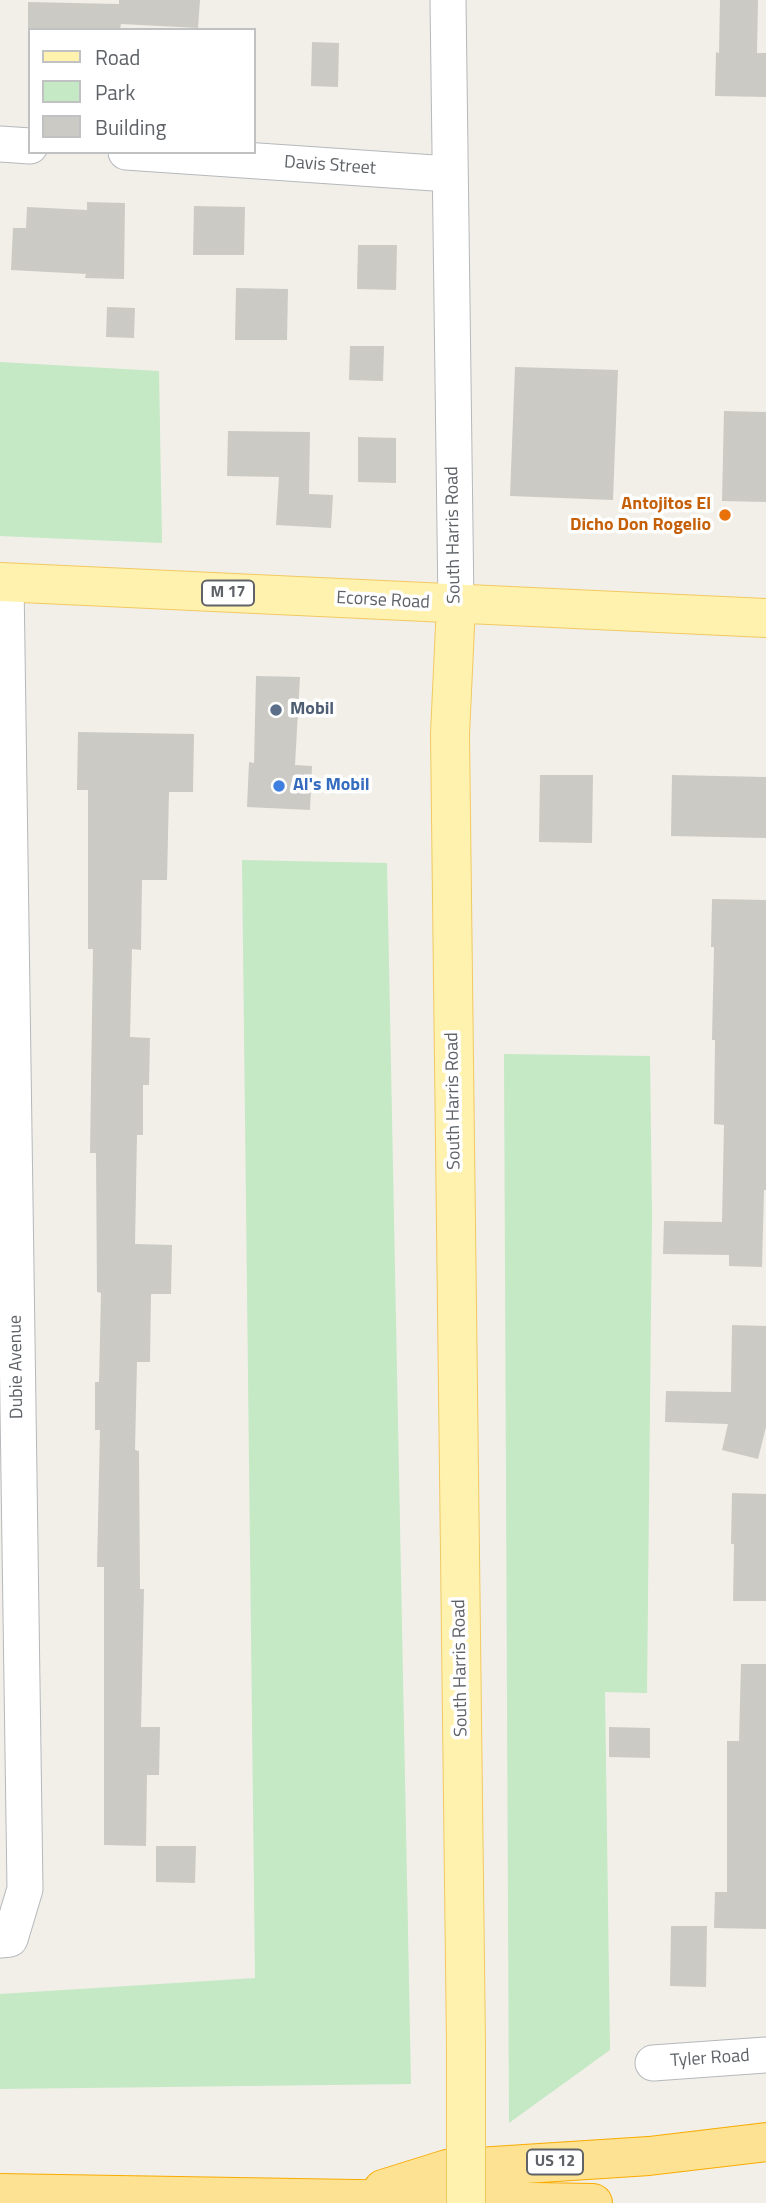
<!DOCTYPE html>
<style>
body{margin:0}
#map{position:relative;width:766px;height:2203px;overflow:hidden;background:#f1efe8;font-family:"Titillium Web",sans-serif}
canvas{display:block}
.legend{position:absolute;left:28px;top:28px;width:228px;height:126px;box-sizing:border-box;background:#fff;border:2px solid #bfc1c3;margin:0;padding:9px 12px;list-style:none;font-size:21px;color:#5f6368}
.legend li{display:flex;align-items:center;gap:14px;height:35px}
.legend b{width:35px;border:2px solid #bfc1c3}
</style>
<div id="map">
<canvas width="766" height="2203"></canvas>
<ul class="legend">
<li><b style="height:9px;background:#fff2af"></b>Road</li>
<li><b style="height:19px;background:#c5e8c5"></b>Park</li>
<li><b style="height:19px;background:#cccac5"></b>Building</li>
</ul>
</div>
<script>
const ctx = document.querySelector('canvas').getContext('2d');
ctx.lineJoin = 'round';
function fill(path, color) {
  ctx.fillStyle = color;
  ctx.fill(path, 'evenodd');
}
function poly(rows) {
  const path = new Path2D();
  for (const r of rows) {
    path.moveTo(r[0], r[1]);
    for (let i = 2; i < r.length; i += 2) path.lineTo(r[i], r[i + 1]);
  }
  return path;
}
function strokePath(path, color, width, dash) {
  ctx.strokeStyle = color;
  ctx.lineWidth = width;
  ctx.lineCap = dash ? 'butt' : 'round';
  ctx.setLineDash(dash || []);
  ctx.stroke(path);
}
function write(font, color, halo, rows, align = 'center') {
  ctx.font = font + ' "Titillium Web",sans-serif';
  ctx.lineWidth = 7;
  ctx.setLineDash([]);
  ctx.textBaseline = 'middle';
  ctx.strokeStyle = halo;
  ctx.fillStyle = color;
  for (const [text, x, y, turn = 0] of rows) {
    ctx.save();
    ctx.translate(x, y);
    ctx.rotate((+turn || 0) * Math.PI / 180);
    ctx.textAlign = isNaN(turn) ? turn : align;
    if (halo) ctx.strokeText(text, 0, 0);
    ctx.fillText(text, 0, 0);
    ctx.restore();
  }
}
fill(poly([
 [0,362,159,371,162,543,0,536],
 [242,860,387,863,411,2084,0,2089,0,1994,255,1978],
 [504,1054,650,1056,652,1216,647,1693,605,1692,610,2050,509,2123]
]), '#c5e8c5');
fill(poly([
 [119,0,200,0,198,28,121,24,120,30,28,30,28,2,119,4],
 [720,0,758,0,757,53,766,53,766,97,715,96,716,52,719,53],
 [312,42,339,43,338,87,311,86],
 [87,202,125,203,124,279,85,278,86,274,11,270,13,228,26,228,27,207,87,210],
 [194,206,245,207,244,255,193,255],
 [358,245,397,245,396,290,357,289],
 [236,288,288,289,287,340,235,340],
 [107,307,135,308,134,338,106,337],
 [350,346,384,346,383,381,349,380],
 [515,367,618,370,613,500,510,496],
 [724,411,766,412,766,502,722,501],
 [228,431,310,432,309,494,333,495,331,528,276,525,279,477,227,476],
 [358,437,396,438,396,483,358,482],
 [256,676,300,677,295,765,312,766,310,810,247,807,249,762,254,763],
 [78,732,194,734,193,792,169,792,167,880,142,880,141,950,132,949,130,1037,150,1038,149,1085,143,1085,143,1135,137,1135,135,1244,172,1245,171,1294,151,1294,150,1362,137,1362,135,1450,139,1451,140,1589,144,1589,141,1727,160,1727,159,1775,147,1775,146,1846,104,1845,104,1567,97,1567,100,1430,95,1430,95,1382,99,1382,101,1293,97,1292,96,1153,90,1153,93,949,88,949,88,790,77,790],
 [540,775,593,775,592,843,539,842],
 [672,775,766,777,766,838,671,836],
 [712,899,766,900,766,1190,764,1190,762,1267,729,1266,729,1255,663,1254,664,1221,722,1222,724,1125,714,1124,715,1040,712,1040,714,947,711,947],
 [732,1325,766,1326,766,1427,758,1459,722,1450,728,1424,665,1422,666,1391,731,1392],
 [732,1493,766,1494,766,1601,733,1601,734,1544,731,1544],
 [741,1664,766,1664,766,1929,714,1928,715,1892,727,1892,727,1741,739,1741],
 [609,1727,650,1728,650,1758,609,1757],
 [156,1846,196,1846,195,1883,156,1882],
 [671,1926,707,1926,706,1987,670,1986]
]), '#cccac5');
const minor = poly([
 [448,0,456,605],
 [0,144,30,146],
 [126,152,449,174],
 [0,1940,10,1939,25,1889,6,582],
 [653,2063,766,2055]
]);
const major = poly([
 [0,582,766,618],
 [456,605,450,734,466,2046]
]);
const highway = poly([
 [383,2189,447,2169,649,2156,766,2142],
 [0,2193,593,2203]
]);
strokePath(minor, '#b5b8bc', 37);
strokePath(major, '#f2c960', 40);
strokePath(highway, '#f9ab00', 40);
strokePath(minor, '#fff', 35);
strokePath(major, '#fff2af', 38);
strokePath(highway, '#fde293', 38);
const majorBridge = poly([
 [466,2046,466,2203]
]);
strokePath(majorBridge, '#f2c960', 40, []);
strokePath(majorBridge, '#fff2af', 38);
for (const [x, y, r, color] of [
 [725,515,7,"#e8710a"],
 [276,710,7,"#5c6f8a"],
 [279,786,7,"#3f7fe0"]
]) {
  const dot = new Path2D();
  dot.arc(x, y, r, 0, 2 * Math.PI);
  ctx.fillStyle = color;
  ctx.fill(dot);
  strokePath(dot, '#fff', 2.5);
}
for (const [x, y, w] of [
 [228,593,52],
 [555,2162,56]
]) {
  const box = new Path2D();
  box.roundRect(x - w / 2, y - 12.5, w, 25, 5);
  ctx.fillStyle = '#fff';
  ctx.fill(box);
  strokePath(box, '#5f6368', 2);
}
write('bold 16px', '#5f6368', null, [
 ["M 17",228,593],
 ["US 12",555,2162]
]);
write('18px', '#5f6368', '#fff', [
 ["Davis Street",330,166,4],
 ["South Harris Road",454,535,-91],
 ["Ecorse Road",383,601,3],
 ["South Harris Road",454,1101,-91],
 ["Dubie Avenue",17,1367,-91],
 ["South Harris Road",461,1668,-91],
 ["Tyler Road",710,2059,-4]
]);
write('bold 18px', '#c56008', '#fff', [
 ["Antojitos El",711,505],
 ["Dicho Don Rogelio",711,526]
], 'right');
write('bold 18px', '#4e5e75', '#fff', [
 ["Mobil",290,710]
], 'left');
write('bold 18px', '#366cbe', '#fff', [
 ["Al's Mobil",293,786]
], 'left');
</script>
